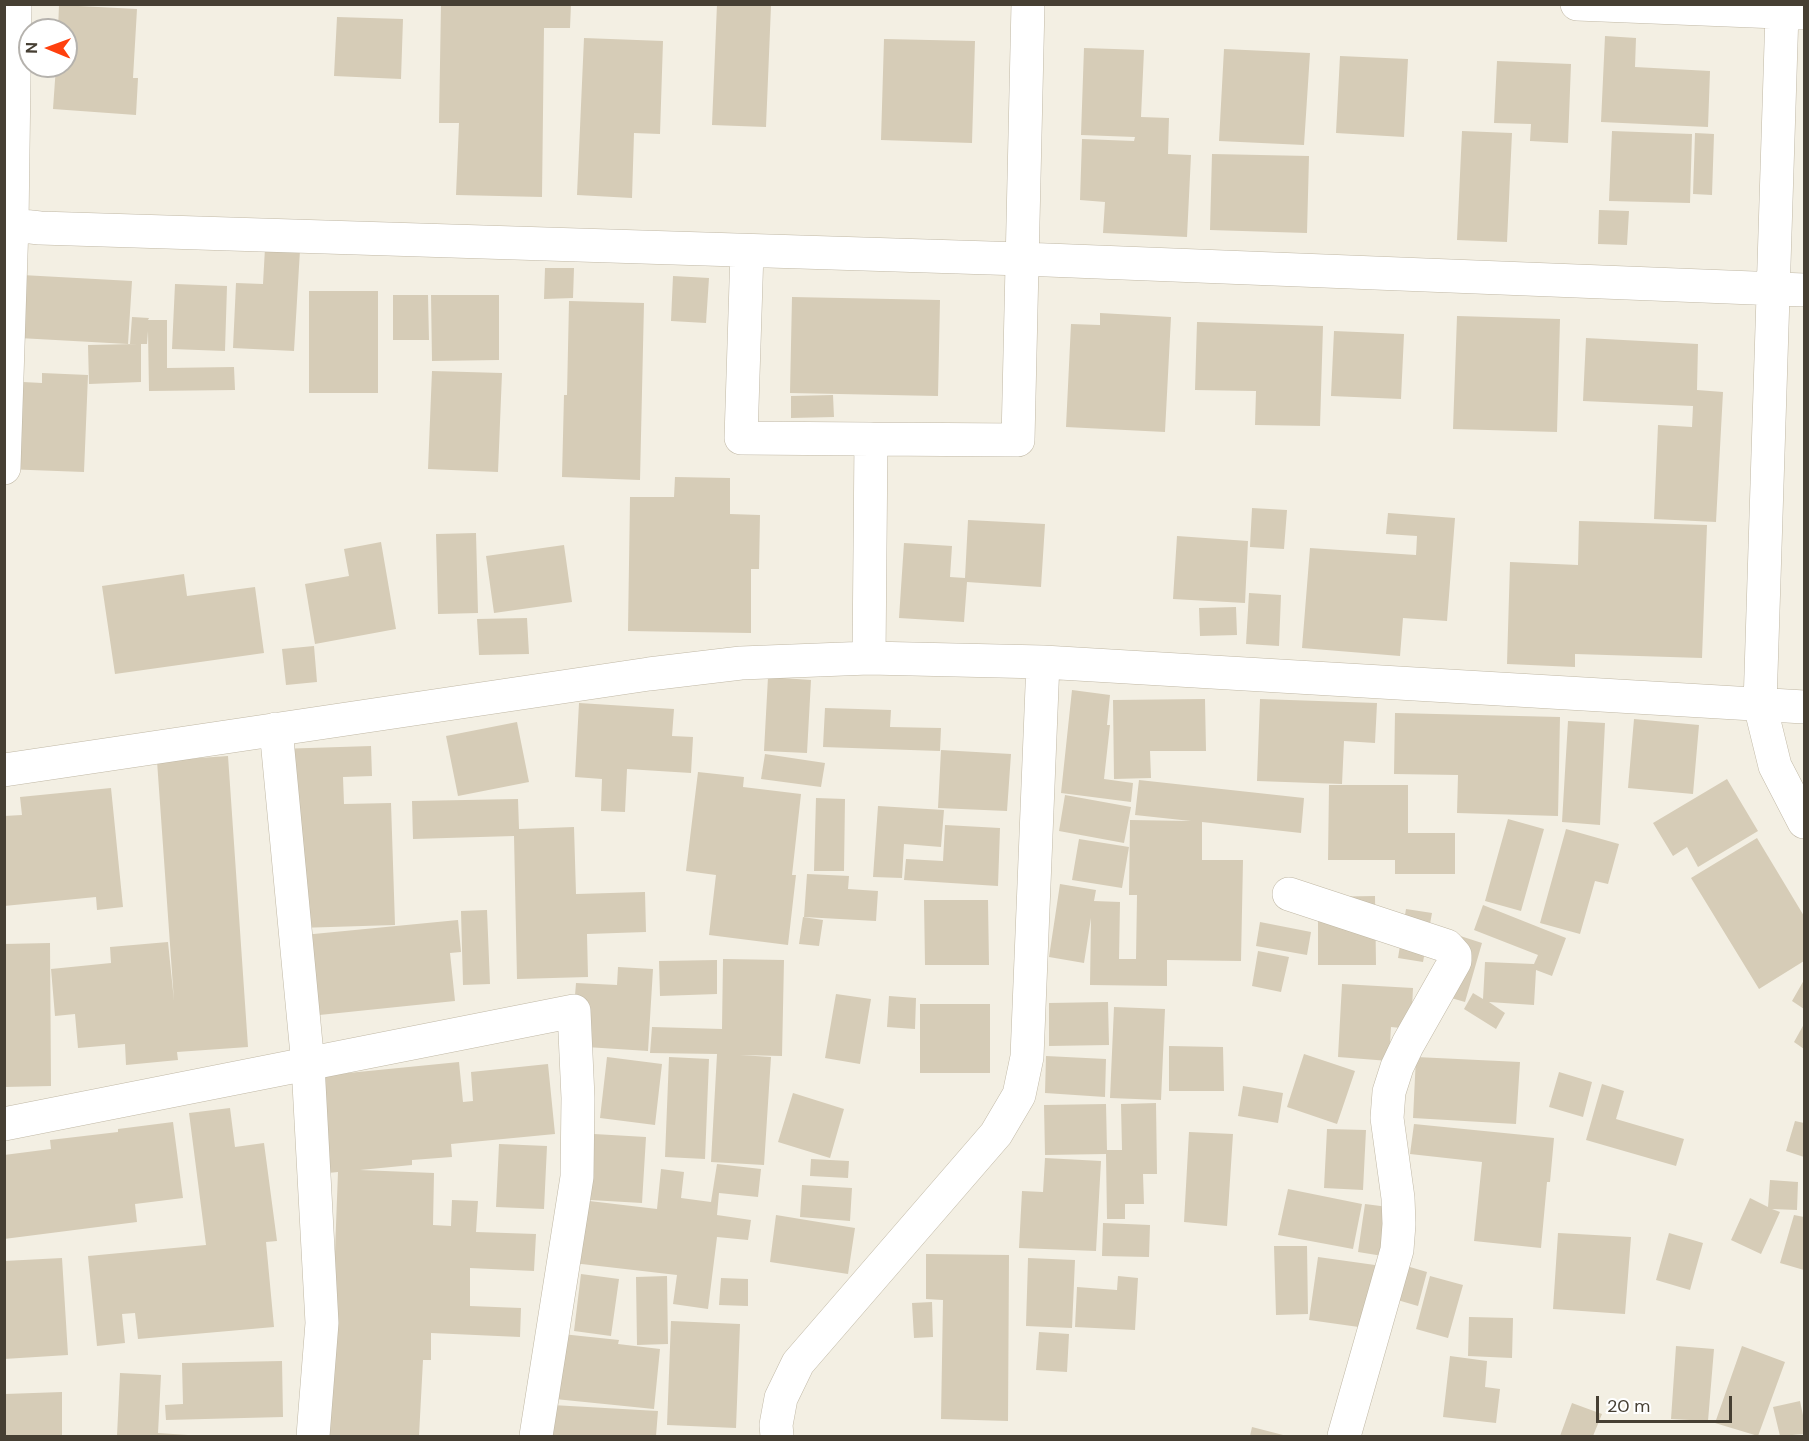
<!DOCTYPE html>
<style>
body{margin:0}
#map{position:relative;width:1809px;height:1441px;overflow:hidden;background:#f3efe3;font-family:"DM Sans",sans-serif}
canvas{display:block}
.frame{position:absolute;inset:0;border:6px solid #463f33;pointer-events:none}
.north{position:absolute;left:18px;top:18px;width:60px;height:60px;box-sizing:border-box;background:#fff;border:2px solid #b5b2ad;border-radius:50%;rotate:271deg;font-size:16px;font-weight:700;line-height:24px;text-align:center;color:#463f33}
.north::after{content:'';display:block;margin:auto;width:21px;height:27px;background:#ff400e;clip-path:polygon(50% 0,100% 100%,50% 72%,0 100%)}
.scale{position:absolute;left:1596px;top:1396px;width:136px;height:27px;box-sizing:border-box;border:3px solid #463f33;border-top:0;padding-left:8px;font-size:18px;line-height:21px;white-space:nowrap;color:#463f33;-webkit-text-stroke:4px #fff;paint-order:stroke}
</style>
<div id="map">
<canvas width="1809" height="1441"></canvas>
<div class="frame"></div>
<div class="north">N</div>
<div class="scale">20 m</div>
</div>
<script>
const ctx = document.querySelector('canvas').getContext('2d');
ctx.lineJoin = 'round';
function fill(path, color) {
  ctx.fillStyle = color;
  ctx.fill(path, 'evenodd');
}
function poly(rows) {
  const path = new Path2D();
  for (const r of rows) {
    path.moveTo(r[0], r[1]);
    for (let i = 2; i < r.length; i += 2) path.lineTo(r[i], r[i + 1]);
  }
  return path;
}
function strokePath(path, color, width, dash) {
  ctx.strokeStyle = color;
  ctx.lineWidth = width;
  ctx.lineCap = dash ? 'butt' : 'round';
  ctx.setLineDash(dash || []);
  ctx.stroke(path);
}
fill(poly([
 [441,4,571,4,570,28,544,28,542,197,456,195,459,123,439,123],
 [717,4,771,6,766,127,712,125],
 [59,5,137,9,133,78,138,78,136,115,53,109,56,66,66,66,66,30,58,30],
 [337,17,403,19,401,79,334,76],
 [1605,36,1636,38,1635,67,1710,71,1708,127,1601,122],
 [584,38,663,41,660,134,634,133,632,198,577,195],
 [884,39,975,41,972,143,881,140],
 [1084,48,1144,50,1141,117,1169,118,1168,154,1191,155,1187,237,1103,233,1105,202,1080,200,1082,139,1134,141,1135,137,1081,135],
 [1224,49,1310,53,1304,145,1219,141],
 [1340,56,1408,59,1404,137,1336,133],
 [1497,61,1571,64,1568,143,1530,141,1531,124,1494,123],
 [1462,131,1512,133,1507,242,1457,240],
 [1612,131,1692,134,1690,203,1609,201],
 [1695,133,1714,134,1712,195,1693,194],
 [1212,154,1309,156,1307,233,1210,230],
 [1599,210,1629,211,1627,245,1598,244],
 [265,248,300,250,294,351,233,348,236,283,263,284],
 [545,268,574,268,573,298,544,299],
 [22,275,132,281,128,344,19,338],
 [673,276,709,278,706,323,671,321],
 [175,284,227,286,225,351,172,349],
 [309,291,378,291,378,393,309,393],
 [393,295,428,295,429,340,393,340],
 [431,295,499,295,499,360,432,361],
 [792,297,940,300,938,396,790,393],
 [569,301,644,303,640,480,562,477,564,395,567,395],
 [1100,313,1171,317,1165,432,1066,427,1071,324,1100,325],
 [1457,316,1560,319,1557,432,1453,429],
 [132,317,149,318,148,320,167,320,167,368,234,367,235,390,149,391,148,331,147,344,141,344,141,382,89,384,88,345,138,344,130,344],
 [1197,322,1323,326,1320,426,1255,425,1256,391,1195,390],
 [1334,331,1404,334,1401,399,1331,396],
 [1586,338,1698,344,1697,390,1723,392,1716,522,1654,519,1658,425,1692,427,1693,406,1583,401],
 [432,371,502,373,498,472,428,469],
 [42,373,88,375,84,472,4,469,4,381,42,383],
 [833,395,834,417,791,418,791,396],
 [675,477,730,478,730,514,760,515,759,569,751,569,751,633,628,631,630,497,674,497],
 [1252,508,1287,510,1284,549,1250,547],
 [1388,513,1455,518,1447,621,1403,618,1400,656,1302,648,1310,548,1416,555,1417,536,1386,534],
 [968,520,1045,524,1041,587,967,582,964,622,899,618,904,543,952,546,950,577,965,578],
 [1579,521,1707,525,1702,658,1575,654,1575,667,1507,664,1510,562,1578,565],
 [476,533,478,613,438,614,436,534],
 [1177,536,1248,541,1245,603,1173,599],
 [381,542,396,629,315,644,305,584,349,576,344,549],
 [564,545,572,602,494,613,486,556],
 [184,574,187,596,255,587,264,653,115,674,102,586],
 [1249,593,1281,595,1279,646,1246,644],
 [1236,607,1237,635,1200,636,1199,608],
 [527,618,529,654,479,655,477,619],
 [314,646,317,682,286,685,282,649],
 [768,677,811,680,807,753,764,751],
 [1072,690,1110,695,1107,725,1110,725,1104,779,1133,783,1131,802,1061,793],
 [1205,699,1206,751,1150,751,1151,778,1114,779,1113,700],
 [1260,699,1377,703,1375,743,1344,741,1342,784,1257,781],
 [579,703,674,709,672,736,693,737,691,773,627,769,625,812,601,811,602,779,575,777],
 [825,708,891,710,890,727,941,728,940,751,823,747],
 [1395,713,1560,717,1558,816,1457,813,1458,775,1394,774],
 [1634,719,1699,725,1693,794,1628,788],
 [1568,721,1605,723,1600,825,1562,822],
 [517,722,529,782,458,796,446,736],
 [371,746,372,776,343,777,344,804,391,803,395,925,298,928,278,749],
 [941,750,1011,754,1007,811,938,808],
 [765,754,825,763,821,787,761,779],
 [228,756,248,1047,177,1052,178,1060,126,1065,125,1044,78,1048,75,1014,55,1016,51,969,111,963,110,947,168,942,174,1001,157,761],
 [698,772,744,777,743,787,801,794,792,875,796,875,788,945,709,935,716,875,686,871],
 [1727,779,1758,831,1698,867,1687,847,1673,856,1653,823],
 [1139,780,1304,798,1301,833,1202,822,1202,860,1243,860,1241,961,1167,960,1167,986,1090,985,1091,918,1084,963,1049,957,1060,884,1096,890,1094,901,1120,902,1119,959,1136,959,1137,895,1129,895,1130,820,1191,821,1135,815],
 [1329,785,1408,785,1408,833,1455,833,1455,874,1395,874,1395,860,1328,860],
 [111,788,123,907,97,910,96,897,4,906,4,816,22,815,20,797],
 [1065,795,1131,807,1124,843,1059,831],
 [816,798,845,799,844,871,814,871],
 [518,799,519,829,574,827,576,894,645,892,646,932,587,934,588,977,517,979,514,836,413,839,412,801],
 [878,806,944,810,941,847,904,844,902,878,873,877],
 [1508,819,1544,829,1521,911,1485,901],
 [945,825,1000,828,998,886,904,880,906,859,943,861],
 [1566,829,1619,844,1608,884,1595,881,1580,934,1540,923],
 [1757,838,1804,916,1804,961,1759,989,1691,878],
 [1079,839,1129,847,1122,888,1072,880],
 [807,874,849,876,848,889,878,891,876,921,804,917],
 [1375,896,1376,965,1318,965,1318,897],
 [924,900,988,900,989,965,925,965],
 [1483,905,1566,938,1552,976,1536,970,1534,1005,1489,1002,1505,1013,1496,1029,1464,1009,1473,993,1483,999,1485,962,1534,964,1538,955,1474,930],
 [1406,909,1432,913,1423,962,1398,958],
 [487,910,490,984,463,985,461,911],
 [803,917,823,920,819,946,799,944],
 [458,920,461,952,450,953,455,1001,300,1017,293,936],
 [1260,922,1311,932,1307,955,1256,946],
 [1451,933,1482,943,1465,1002,1434,993],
 [50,943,51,1086,4,1087,4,944],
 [1258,951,1289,957,1281,992,1252,986],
 [723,959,784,960,782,1056,740,1055,771,1057,764,1165,711,1162,717,1054,650,1053,652,1027,722,1029],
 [717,960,717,994,660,996,659,961],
 [618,967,653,969,648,1051,571,1046,576,983,617,985],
 [1804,980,1804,1009,1792,1001],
 [1342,984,1413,988,1411,1029,1391,1027,1389,1061,1338,1057],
 [836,994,871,999,860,1064,825,1058],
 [889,996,916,998,915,1029,887,1027],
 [1108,1002,1109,1045,1049,1046,1049,1003],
 [920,1004,990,1004,990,1073,920,1073],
 [1114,1007,1165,1009,1161,1100,1110,1098],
 [1804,1024,1804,1049,1794,1042],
 [1169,1046,1223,1047,1224,1091,1169,1091],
 [1304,1054,1355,1071,1337,1124,1287,1107],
 [1046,1056,1106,1059,1105,1097,1045,1093],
 [607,1057,662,1064,655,1125,600,1118],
 [669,1057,709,1059,705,1159,665,1157],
 [1416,1057,1520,1062,1516,1124,1413,1118],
 [459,1062,463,1102,473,1101,471,1072,548,1064,555,1134,451,1144,452,1157,412,1160,412,1165,360,1170,434,1173,433,1225,451,1226,452,1200,478,1201,476,1232,536,1234,534,1271,470,1268,470,1306,521,1308,520,1337,431,1333,431,1360,423,1360,419,1436,328,1436,338,1172,328,1173,318,1076],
 [1559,1072,1592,1082,1583,1117,1549,1107],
 [1602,1084,1624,1091,1616,1119,1684,1139,1676,1166,1586,1140],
 [1243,1086,1283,1093,1278,1123,1238,1116],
 [793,1093,844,1109,830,1158,778,1142],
 [1156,1103,1157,1174,1143,1174,1144,1204,1125,1204,1125,1219,1107,1219,1106,1154,1045,1155,1044,1105,1106,1104,1107,1150,1122,1150,1121,1104],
 [230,1108,235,1147,264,1143,277,1241,266,1242,274,1327,138,1339,135,1313,122,1314,125,1343,97,1346,88,1256,206,1245,189,1113],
 [1795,1121,1804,1123,1804,1157,1786,1151],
 [173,1122,183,1198,135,1204,137,1222,4,1239,4,1155,51,1149,50,1140,118,1132,118,1129],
 [1414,1124,1554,1138,1550,1182,1547,1182,1541,1248,1474,1241,1482,1162,1410,1154],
 [1327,1129,1366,1130,1363,1190,1324,1188],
 [1189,1132,1233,1134,1227,1226,1184,1222],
 [594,1134,646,1137,642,1203,590,1200],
 [499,1144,547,1146,544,1209,496,1207],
 [1045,1158,1101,1161,1096,1251,1019,1248,1022,1191,1043,1192],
 [811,1159,849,1161,848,1178,810,1176],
 [717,1164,761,1169,758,1197,719,1193,717,1215,751,1220,748,1240,717,1237,708,1309,673,1304,677,1275,573,1263,581,1200,657,1209,661,1169,684,1172,681,1198,711,1202],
 [1770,1180,1798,1182,1797,1210,1772,1209,1780,1212,1761,1254,1731,1240,1750,1198,1768,1207],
 [802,1185,852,1188,850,1221,800,1217],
 [1288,1189,1362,1204,1353,1249,1278,1235],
 [1365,1204,1396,1208,1389,1257,1358,1252],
 [776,1215,855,1228,848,1274,770,1262],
 [1794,1215,1804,1217,1804,1270,1780,1263],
 [1103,1223,1150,1225,1149,1257,1102,1256],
 [1558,1233,1631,1237,1625,1314,1553,1309],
 [1669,1233,1703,1243,1690,1290,1656,1280],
 [1274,1246,1307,1246,1308,1314,1276,1315],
 [926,1254,1009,1255,1008,1421,941,1419,943,1300,926,1299],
 [1318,1257,1382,1266,1373,1329,1309,1320],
 [62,1258,68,1355,4,1359,4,1261],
 [1028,1258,1075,1260,1072,1328,1026,1326],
 [1403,1265,1427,1272,1418,1306,1394,1299],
 [581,1274,619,1279,611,1336,574,1331],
 [667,1276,668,1344,637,1345,636,1277],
 [1118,1276,1138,1278,1135,1330,1075,1327,1077,1287,1117,1290],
 [1430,1276,1463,1285,1448,1338,1416,1329],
 [721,1278,748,1279,748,1306,719,1305],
 [932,1302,933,1337,914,1338,912,1303],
 [1469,1317,1513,1318,1512,1358,1468,1356],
 [671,1321,740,1324,736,1428,667,1425],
 [1039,1332,1069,1334,1067,1372,1036,1370],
 [562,1334,619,1340,618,1344,660,1349,654,1409,555,1399],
 [1676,1346,1714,1349,1708,1421,1671,1419],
 [1742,1346,1785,1362,1758,1436,1715,1423],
 [1450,1356,1487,1361,1485,1387,1500,1389,1496,1423,1443,1417],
 [282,1361,283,1417,166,1420,165,1405,183,1404,182,1363],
 [120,1373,161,1375,158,1433,188,1435,188,1436,117,1436],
 [62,1392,62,1436,5,1436,5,1394],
 [1800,1401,1804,1420,1804,1434,1780,1436,1773,1407],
 [1572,1403,1602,1414,1593,1436,1560,1436],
 [552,1405,658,1411,656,1436,550,1436],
 [1252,1427,1287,1436,1250,1436]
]), '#d6ccb7');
const street = poly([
 [1577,4,1803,13],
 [1782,12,1760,705,1775,766,1804,822],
 [4,224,40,228,1022,259,1804,290],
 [747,251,741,438,871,439],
 [4,468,12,224,15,4],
 [869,658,871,439,1018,440,1028,4],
 [276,729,308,1065,322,1323,313,1436],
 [4,770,649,674,741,663,869,658,1043,662,1804,707],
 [1289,894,1447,946,1455,955,1455,961,1408,1044,1397,1067,1389,1092,1387,1118,1398,1198,1399,1224,1397,1250,1344,1436],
 [4,1124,574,1011,578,1098,577,1177,536,1436],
 [777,1436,776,1425,781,1398,798,1363,996,1134,1019,1095,1027,1057,1043,662]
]);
strokePath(street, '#c0b8a5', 34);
strokePath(street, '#fff', 33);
</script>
